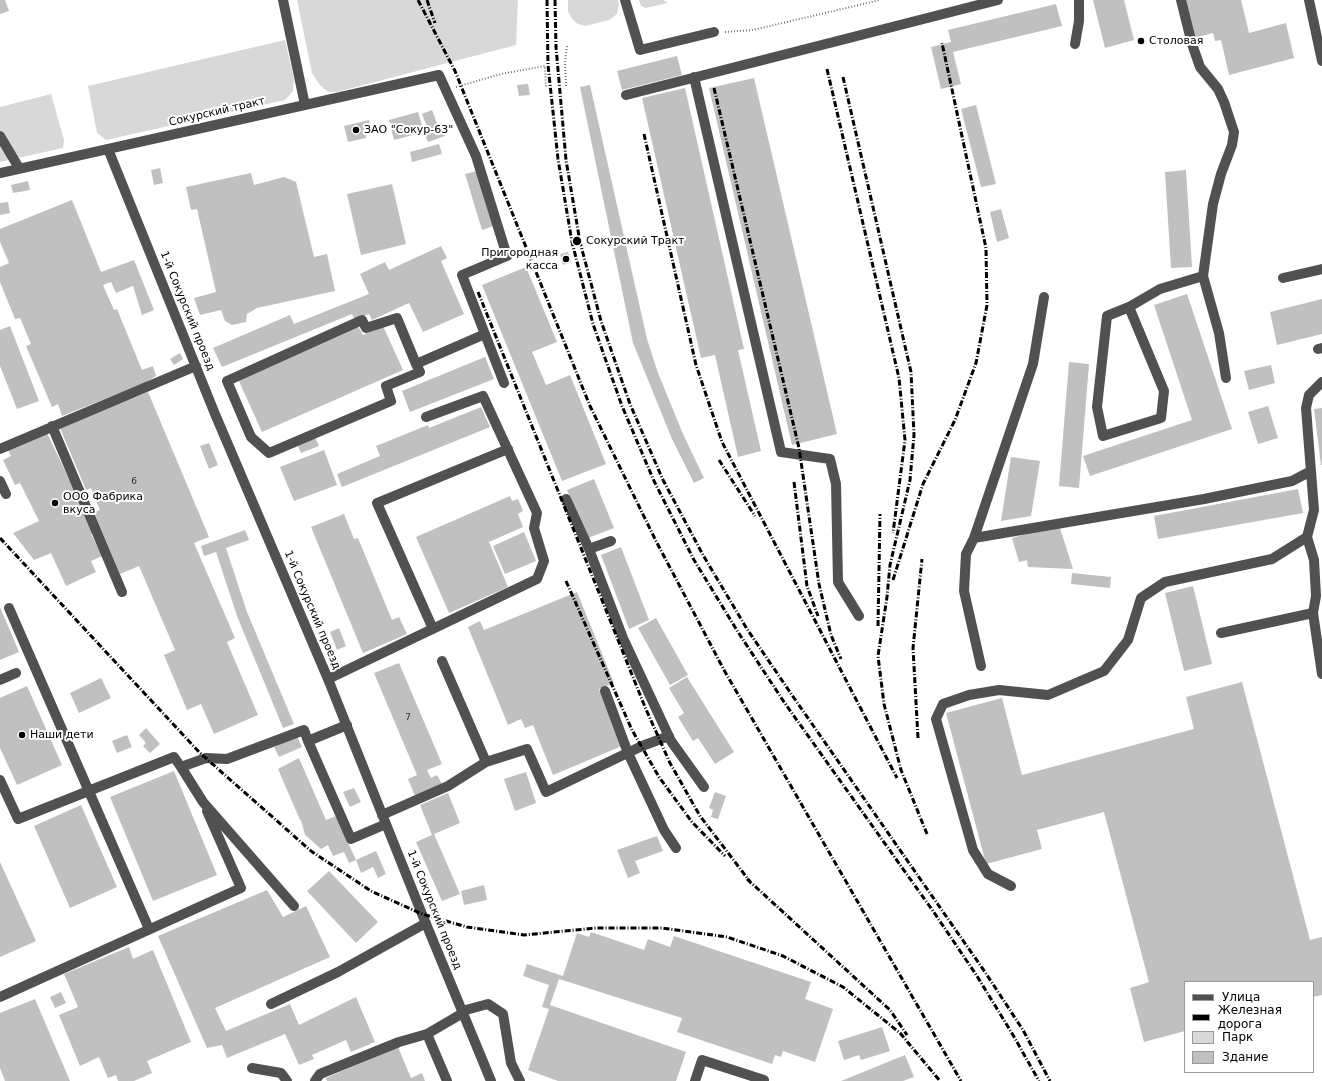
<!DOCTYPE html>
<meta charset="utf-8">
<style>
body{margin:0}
#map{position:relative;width:1322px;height:1081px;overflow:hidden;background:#fff;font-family:"DejaVu Sans",sans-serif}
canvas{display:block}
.legend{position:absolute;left:1184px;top:981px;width:130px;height:92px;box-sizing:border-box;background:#fff;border:1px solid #999;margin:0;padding:5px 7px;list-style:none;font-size:12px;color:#000}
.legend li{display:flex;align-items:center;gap:8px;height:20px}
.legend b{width:20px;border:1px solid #999}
</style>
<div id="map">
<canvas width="1322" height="1081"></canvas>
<ul class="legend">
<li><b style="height:5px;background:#515151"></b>Улица</li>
<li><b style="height:5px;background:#000"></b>Железная дорога</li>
<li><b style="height:11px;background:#d8d8d8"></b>Парк</li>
<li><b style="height:11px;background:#c0c0c0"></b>Здание</li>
</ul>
</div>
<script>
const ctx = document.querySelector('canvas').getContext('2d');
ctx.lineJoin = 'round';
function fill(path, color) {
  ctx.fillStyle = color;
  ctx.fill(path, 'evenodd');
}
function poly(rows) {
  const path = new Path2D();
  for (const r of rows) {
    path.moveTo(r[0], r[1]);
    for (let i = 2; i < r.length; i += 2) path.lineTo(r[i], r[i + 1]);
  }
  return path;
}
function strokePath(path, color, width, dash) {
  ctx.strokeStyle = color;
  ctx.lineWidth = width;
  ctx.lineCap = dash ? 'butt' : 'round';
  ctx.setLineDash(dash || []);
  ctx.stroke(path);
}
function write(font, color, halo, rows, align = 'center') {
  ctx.font = font + ' "DejaVu Sans",sans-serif';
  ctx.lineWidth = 4;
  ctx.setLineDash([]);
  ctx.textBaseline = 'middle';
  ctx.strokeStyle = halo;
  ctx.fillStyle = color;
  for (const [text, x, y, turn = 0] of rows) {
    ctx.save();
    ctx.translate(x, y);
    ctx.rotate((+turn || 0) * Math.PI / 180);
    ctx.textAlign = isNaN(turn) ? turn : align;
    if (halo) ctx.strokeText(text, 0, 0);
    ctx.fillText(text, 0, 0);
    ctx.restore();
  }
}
fill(poly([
 [297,0,518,0,516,45,337,92,328,92,319,84,312,73],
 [568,0,618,0,619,5,617,14,609,20,585,26,578,24,572,19,568,11],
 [639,0,663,0,668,3,646,8,641,6],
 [285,40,294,80,293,91,285,100,106,140,97,133,88,86],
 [51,94,64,140,63,148,0,162,0,107]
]), '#d8d8d8');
fill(poly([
 [0,0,5,0,9,11,0,14],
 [1093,0,1124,0,1134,40,1105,48],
 [1185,0,1241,0,1249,33,1286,23,1294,58,1229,75,1221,40,1215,41,1213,33,1194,38],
 [1056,4,1062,26,953,52,961,84,941,89,931,47,951,42,948,30],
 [677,56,682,75,622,90,617,71],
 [754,78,837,434,792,445,709,88],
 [528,84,530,95,519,96,517,85],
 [590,85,647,339,658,373,683,434,704,478,694,483,672,439,633,343,580,87],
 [685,88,744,349,738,350,761,451,738,457,715,355,701,358,642,98],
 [976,105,996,184,981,187,961,109],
 [432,110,438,126,440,125,445,136,428,142,424,132,428,130,422,114],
 [418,112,424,132,394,140,389,120],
 [369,120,371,130,365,131,366,138,348,142,344,126],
 [439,144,442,154,412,162,410,152],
 [160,168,163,183,154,185,151,170],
 [1186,170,1192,267,1171,268,1165,172],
 [477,171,494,226,482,230,465,174],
 [251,173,254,185,284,177,296,182,314,257,327,254,335,291,257,308,247,314,246,322,232,325,225,321,221,310,200,315,194,298,216,292,197,209,191,210,186,187],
 [28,181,30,190,13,193,11,185],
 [392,184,406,244,361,255,347,194],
 [72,200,101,272,134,260,154,310,142,315,133,286,116,293,111,282,103,285,114,310,117,309,142,370,153,366,156,376,145,383,62,416,58,404,52,407,26,346,31,344,20,318,15,319,0,282,0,267,9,263,0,242,0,229],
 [8,202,10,213,0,215,0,203],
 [1001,209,1009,238,997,242,990,212],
 [441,246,447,258,441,261,464,314,423,332,409,303,372,320,369,314,355,320,352,314,222,367,213,348,290,315,294,324,369,294,360,274,385,262,389,270],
 [568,252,571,262,563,265,560,254],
 [526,267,557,342,532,352,546,385,570,375,606,464,562,481,482,285],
 [1187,294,1232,429,1090,476,1083,456,1192,420,1154,305],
 [1322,299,1322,334,1277,345,1270,312],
 [10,326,39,401,17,409,0,366,0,330],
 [358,326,363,335,383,326,403,370,262,432,238,379],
 [180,353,183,359,174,365,170,359],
 [485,357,494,379,410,412,402,391],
 [1069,362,1089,364,1079,488,1059,486],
 [1271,365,1275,383,1249,390,1244,371],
 [148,392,209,537,194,543,235,638,227,642,258,715,214,734,201,704,187,710,164,655,175,650,139,566,120,574,94,512,100,510,91,488,86,490,60,428],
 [1268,406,1278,438,1258,444,1248,412],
 [481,407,490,427,342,487,337,474,380,456,376,446,428,425,429,428],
 [1322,408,1322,465,1321,465,1314,409],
 [46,431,95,533,91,534,102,556,91,561,96,572,66,586,51,553,34,560,13,533,39,521,20,483,15,485,3,460,11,456,8,450],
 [315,437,319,446,301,453,297,444],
 [209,443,218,465,209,469,200,446],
 [324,450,337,485,294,501,280,467],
 [1011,457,1040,461,1031,516,1001,521],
 [594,479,614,528,588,538,567,490],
 [1298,489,1303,513,1158,539,1154,516],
 [510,496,512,501,518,499,523,511,518,514,523,527,489,542,508,587,449,613,416,537],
 [344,514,354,539,358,538,392,620,399,617,407,634,363,653,311,527],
 [1059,525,1073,569,1028,567,1027,560,1019,562,1012,538],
 [245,530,249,540,226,548,247,612,294,724,283,728,237,616,216,552,204,556,201,546],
 [524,532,536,561,505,574,493,546],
 [621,547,649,620,629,629,601,555],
 [1072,573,1111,577,1110,588,1071,584],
 [1193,586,1212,664,1184,671,1165,593],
 [577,592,614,683,599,689,622,746,553,775,533,725,525,728,521,719,508,725,468,627,480,621,484,630],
 [0,607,19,652,0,660],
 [656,618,688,675,670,685,638,628],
 [339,628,346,646,337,650,330,632],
 [399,663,442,764,427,770,431,778,437,775,442,784,415,796,408,779,417,775,374,673],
 [687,677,734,752,715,764,698,738,693,741,678,717,684,713,669,688],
 [101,678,111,698,79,713,70,693],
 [1242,682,1310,940,1322,937,1322,995,1313,997,1313,982,1185,982,1185,1031,1144,1042,1130,988,1149,982,1104,812,1037,830,1042,849,986,864,946,713,1002,698,1022,775,1194,729,1186,697],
 [27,686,62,765,17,785,0,748,0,698],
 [146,728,160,744,150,753,143,746,146,743,139,735],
 [127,735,132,747,117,753,112,741],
 [297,736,302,747,279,757,274,747],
 [299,758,326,820,336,816,356,860,349,863,344,852,333,856,328,845,321,849,305,835,301,820,300,820,278,769],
 [174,771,217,875,153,901,110,797],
 [526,772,536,803,515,811,504,779],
 [354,788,361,802,350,807,343,792],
 [715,792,726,796,718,819,711,817,713,810,709,808],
 [448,793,460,823,434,834,460,894,442,901,416,842,432,835,420,805],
 [81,805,117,887,70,908,34,826],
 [657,836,663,851,635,861,640,873,628,878,617,850],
 [376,851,386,874,378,878,373,867,361,873,356,860],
 [0,862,36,941,0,957],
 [329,871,378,922,356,943,307,891],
 [484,885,487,900,464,905,461,891],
 [267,890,283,917,306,906,330,957,215,1008,226,1031,290,1004,299,1025,356,997,375,1042,351,1052,346,1040,312,1055,314,1059,299,1065,285,1034,227,1058,222,1045,207,1048,158,936],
 [591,932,644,950,648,939,670,947,674,936,811,982,805,999,833,1009,815,1062,783,1051,781,1057,775,1055,772,1064,677,1032,682,1018,559,979,550,1005,686,1052,676,1081,558,1081,528,1070,549,1009,542,1007,549,985,523,976,527,964,563,976,577,933,589,937],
 [129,947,133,959,153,950,191,1042,147,1061,152,1073,134,1081,118,1081,116,1075,108,1078,99,1057,80,1066,59,1015,78,1007,64,974],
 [61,992,66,1003,55,1008,50,997],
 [35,999,70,1081,5,1081,0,1068,0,1013],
 [882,1027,890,1051,861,1060,859,1055,844,1060,838,1041],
 [398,1047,411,1078,422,1073,425,1081,327,1081,326,1078],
 [905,1055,914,1077,903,1081,841,1081]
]), '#c0c0c0');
strokePath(poly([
 [725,32,753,30,880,0],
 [566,86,565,63,567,45],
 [456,87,501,74,545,66,546,88]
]), '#737373', 2, [1, 2]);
strokePath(poly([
 [283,0,305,105],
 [625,0,640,50,714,32],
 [1181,0,1192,44,1200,67,1218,89,1224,102,1234,132,1232,145,1221,174,1213,204,1203,276,1219,333,1226,378],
 [1309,0,1322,61],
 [1075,44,1079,21,1079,0],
 [694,77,781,452,830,459,836,484,838,582,859,616],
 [626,95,998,0],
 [0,136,19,168],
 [108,149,215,414,328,679,422,914,491,1081],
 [0,173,439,75,476,156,507,256,462,275,504,383],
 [1283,278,1322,269],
 [1129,307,1164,391,1161,418,1103,436,1097,407,1107,316,1129,307,1160,289,1203,276],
 [1318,349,1322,348],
 [416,364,420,372,386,386,391,401,269,453,251,437,227,381,362,320,366,328,397,318,416,364,485,334],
 [52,426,122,592],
 [0,449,196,366],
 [0,481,6,494],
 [566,499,589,549],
 [1307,537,1314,560,1316,596,1313,613,1322,674],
 [974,538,1204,499,1292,481,1311,471],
 [611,541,589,549,623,638,671,741,704,787],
 [9,608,149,929],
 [433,629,377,503,508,449],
 [1221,633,1313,613],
 [442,661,486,762,527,749,546,792,642,746,669,736],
 [981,666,964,591,966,554,974,538,1033,364,1044,297],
 [328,679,537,579,544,561,534,528,537,513,483,396,426,417],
 [0,680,16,673],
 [605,691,628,753,664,830,676,848],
 [308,741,351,839,386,824],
 [0,780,18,819,174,757,181,767],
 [382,815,448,786,486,762],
 [1011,886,988,874,973,850,936,719,943,704,969,695,999,690,1048,695,1104,671,1128,640,1141,598,1165,582,1272,559,1307,537,1314,510,1306,408,1309,395,1322,382],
 [294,906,203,802,181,767,206,758,227,759,304,730,308,741,347,725],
 [0,997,241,888,207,811],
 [271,1004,338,972,426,923],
 [462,1011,488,1004,503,1014,511,1063,520,1081],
 [252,1068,281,1073,287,1081],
 [315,1081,320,1074,399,1042,427,1034],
 [447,1081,427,1034,463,1013],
 [695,1081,702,1060,764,1080,761,1081]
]), '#515151', 10);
strokePath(poly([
 [418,0,455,71,590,406,656,541,724,670,961,1081],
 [427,0,435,23],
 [547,0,548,65,558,159,572,242,593,324,622,406,654,481,694,560,738,632,784,702,933,911,977,976,1013,1035,1039,1081],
 [555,0,556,47,566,160,580,242,601,321,630,404,663,480,703,555,747,629,794,698,985,972,1023,1030,1050,1081],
 [827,69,899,378,905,440,893,533],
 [843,77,911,372,914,435,910,480,890,565,887,597,878,656,884,704,901,770,927,834],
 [714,88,799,448,819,584,831,635,841,659],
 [644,134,696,365,722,442,897,778],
 [478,292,645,707,670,763,700,816,751,883],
 [719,460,755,516],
 [794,482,807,586,818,616],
 [0,538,200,753,311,851,371,891,422,914,467,927,524,935,596,928,662,928,727,937,783,956,843,987,900,1033,940,1081],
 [893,580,923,484,955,420,976,363,987,305,986,248,942,43],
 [566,581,632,730,659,777,692,822,725,856],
 [878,626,880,514],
 [918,738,913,648,922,559],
 [747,879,890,1010,907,1035]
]), '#000', 3, [6, 2, 1, 2]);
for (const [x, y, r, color] of [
 [1141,41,4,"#000"],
 [356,130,4,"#000"],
 [577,241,5,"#000"],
 [566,259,4,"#000"],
 [55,503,4,"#000"],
 [22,735,4,"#000"]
]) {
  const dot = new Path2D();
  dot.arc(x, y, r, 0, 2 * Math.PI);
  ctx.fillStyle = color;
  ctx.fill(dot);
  strokePath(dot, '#fff', 1.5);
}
write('9px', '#303030', null, [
 ["6",134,482],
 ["7",408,718]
]);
write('11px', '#000', '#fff', [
 ["Cтоловая",1149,41],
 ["ЗАО \"Сокур-63\"",364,130],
 ["Сокурский Тракт",586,241],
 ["Пригородная",558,253,"right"],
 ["касса",558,266,"right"],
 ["ООО Фабрика",63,497],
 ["вкуса",63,510],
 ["Наши дети",30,735]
], 'left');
write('11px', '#000', '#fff', [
 ["Сокурский тракт",217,112,-13],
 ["1-й Сокурский проезд",187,311,68],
 ["1-й Сокурский проезд",312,610,67],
 ["1-й Сокурский проезд",434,910,68]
]);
</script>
